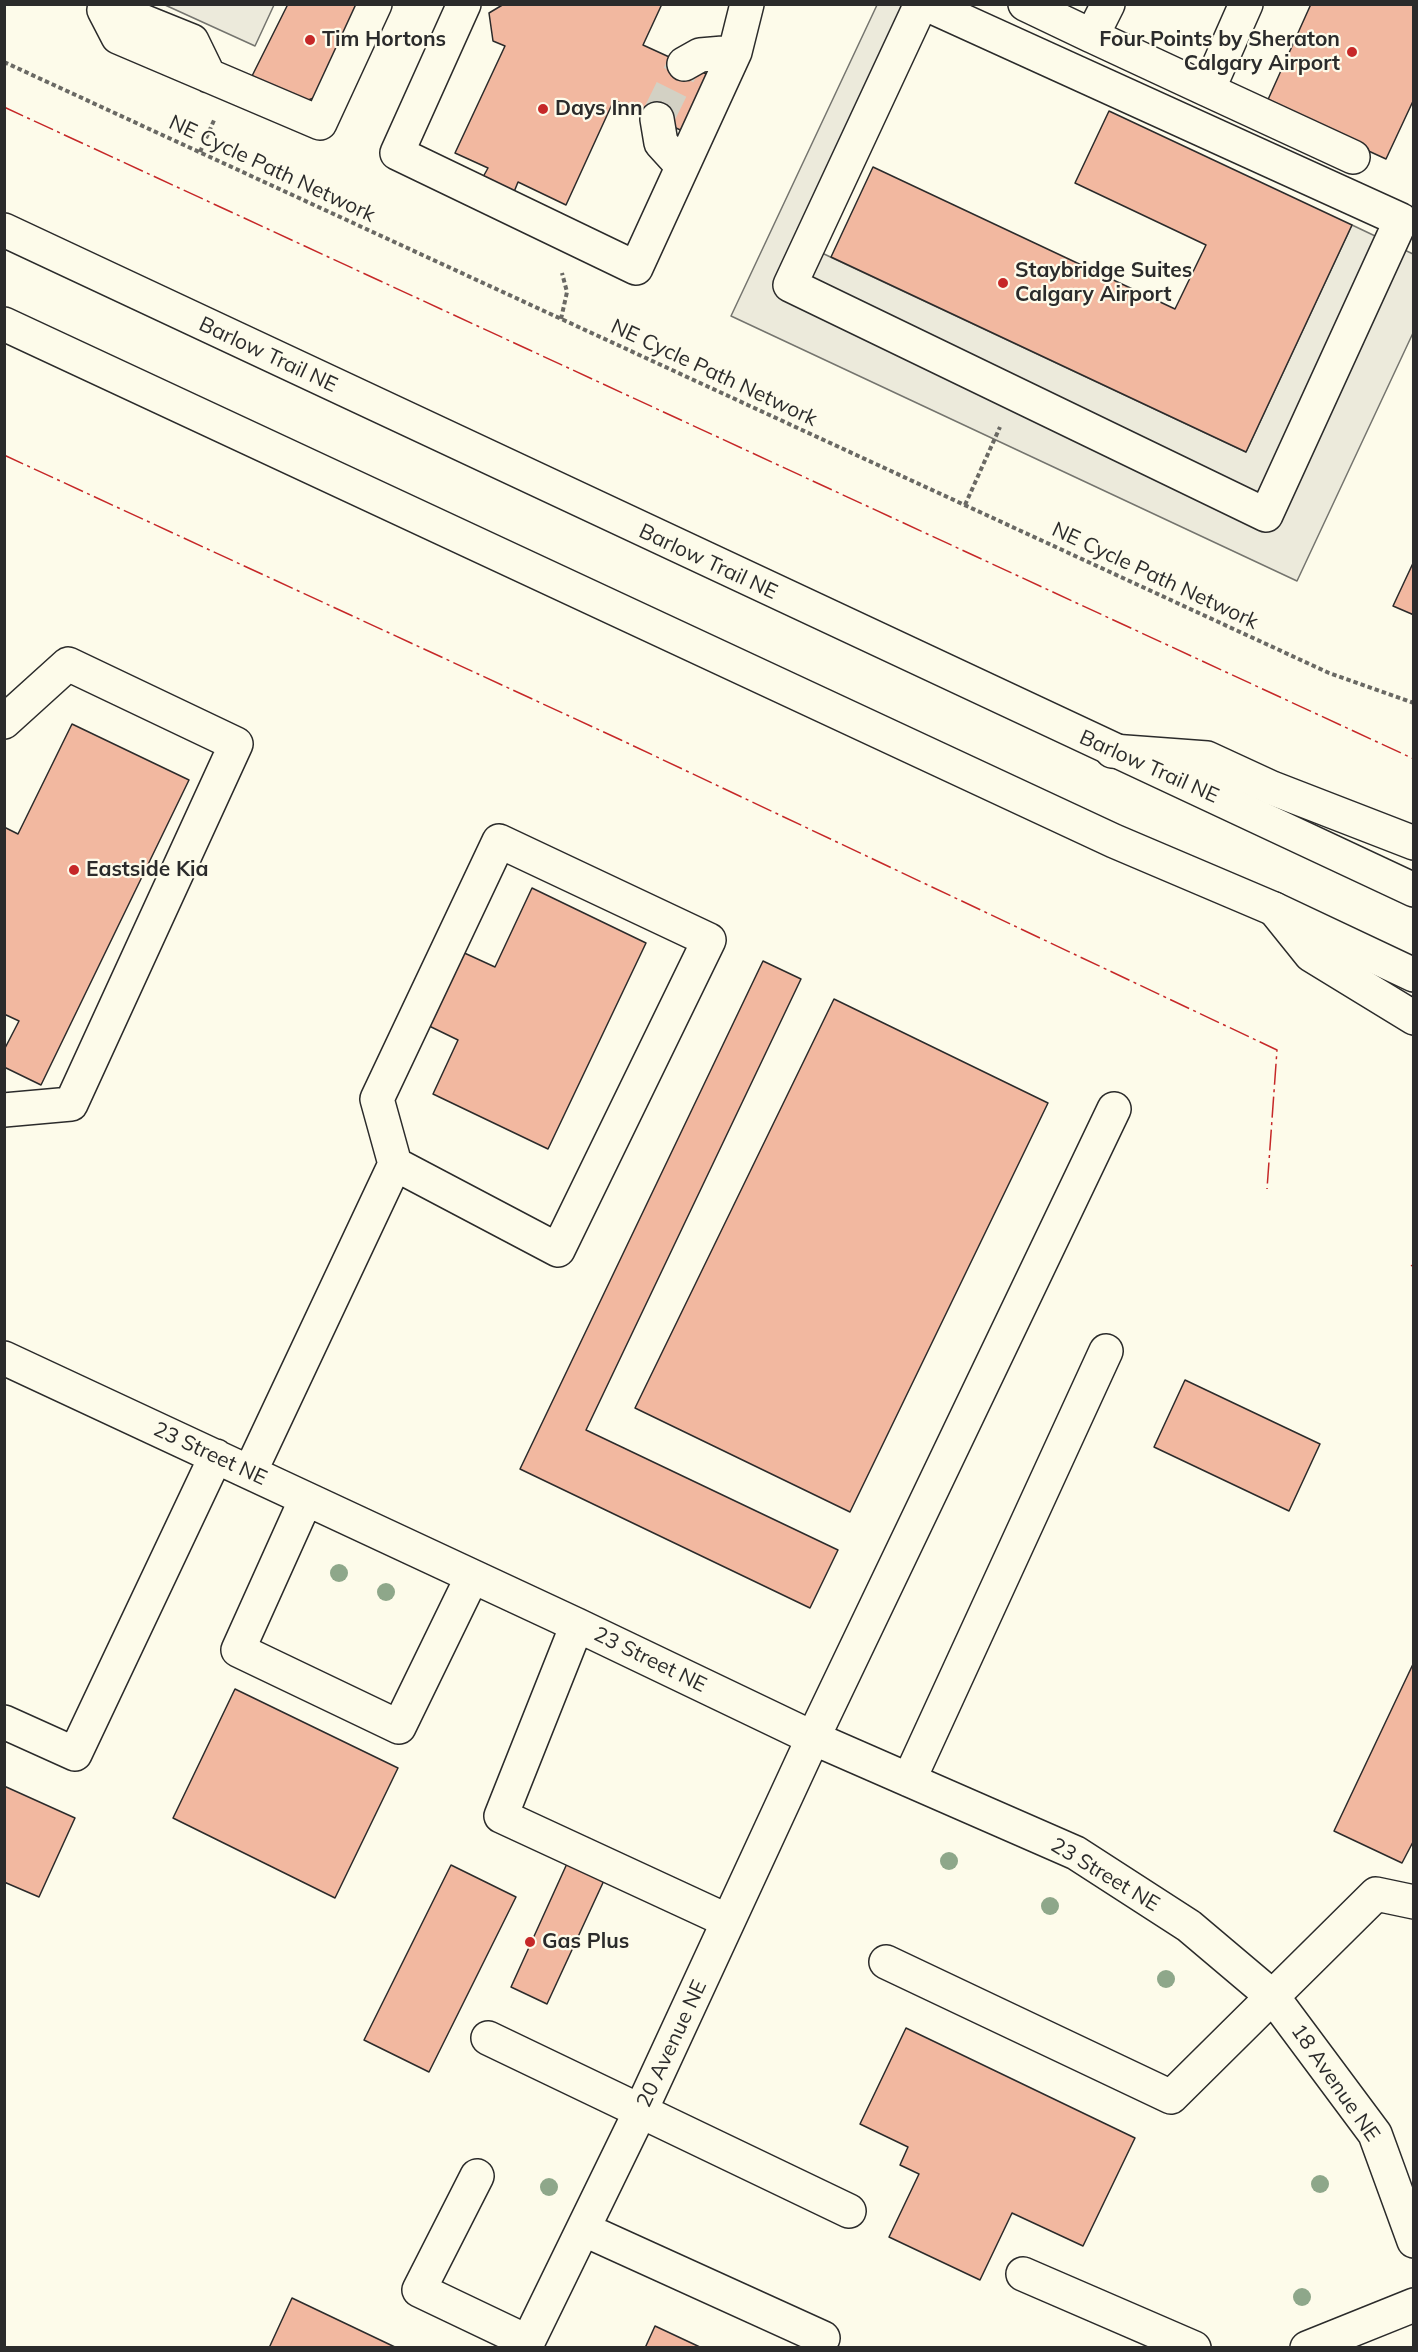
<!DOCTYPE html>
<style>
body{margin:0}
#map{position:relative;width:1418px;height:2352px;overflow:hidden;background:#fdfbea;font-family:Mulish,sans-serif}
canvas{display:block}
.frame{position:absolute;inset:0;border:6px solid #2b2b2b;pointer-events:none}
</style>
<div id="map">
<canvas width="1418" height="2352"></canvas>
<div class="frame"></div>
</div>
<script>
const ctx = document.querySelector('canvas').getContext('2d');
ctx.lineJoin = 'round';
function fill(path, color) {
  ctx.fillStyle = color;
  ctx.fill(path, 'evenodd');
}
function poly(rows) {
  const path = new Path2D();
  for (const r of rows) {
    path.moveTo(r[0], r[1]);
    for (let i = 2; i < r.length; i += 2) path.lineTo(r[i], r[i + 1]);
  }
  return path;
}
function strokePath(path, color, width, dash) {
  ctx.strokeStyle = color;
  ctx.lineWidth = width;
  ctx.lineCap = dash ? 'butt' : 'round';
  ctx.setLineDash(dash || []);
  ctx.stroke(path);
}
function write(font, color, halo, rows, align = 'center') {
  ctx.font = font + ' Mulish,sans-serif';
  ctx.lineWidth = 4.5;
  ctx.setLineDash([]);
  ctx.textBaseline = 'middle';
  ctx.strokeStyle = halo;
  ctx.fillStyle = color;
  for (const [text, x, y, turn = 0] of rows) {
    ctx.save();
    ctx.translate(x, y);
    ctx.rotate((+turn || 0) * Math.PI / 180);
    ctx.textAlign = isNaN(turn) ? turn : align;
    if (halo) ctx.strokeText(text, 0, 0);
    ctx.fillText(text, 0, 0);
    ctx.restore();
  }
}
const parking = poly([
 [165,5,274,4,274,5,255,46,165,5],
 [877,5,921,5,807,246,1246,452,1352,225,1413,254,1413,333,1297,581,731,316,877,5]
]);
fill(parking, '#eceadb');
strokePath(parking, '#74746e', 1.5);
const building = poly([
 [288,4,369,4,324,94,303,102,252,76,288,4],
 [504,4,662,4,643,45,713,77,687,133,614,100,566,205,518,182,514,192,483,177,488,168,455,153,505,46,493,41,489,13,504,4],
 [1311,4,1414,4,1414,99,1386,159,1266,104,1311,4],
 [1109,111,1352,225,1246,452,831,257,873,167,1175,309,1206,245,1075,183,1109,111],
 [1414,561,1414,615,1393,606,1414,561],
 [72,724,189,780,41,1085,4,1067,4,1050,19,1021,4,1014,4,827,18,834,72,724],
 [532,888,646,943,548,1149,433,1094,458,1040,425,1024,460,951,495,967,532,888],
 [763,961,801,979,586,1430,838,1550,810,1608,520,1469,763,961],
 [834,999,1048,1103,850,1512,635,1408,834,999],
 [1185,1380,1320,1444,1289,1511,1154,1447,1185,1380],
 [1414,1662,1414,1840,1402,1863,1334,1831,1414,1662],
 [235,1689,398,1768,335,1898,173,1818,235,1689],
 [4,1786,75,1818,39,1897,4,1882,4,1786],
 [570,1857,607,1874,547,2004,511,1987,570,1857],
 [451,1865,516,1897,429,2072,364,2040,451,1865],
 [906,2028,1135,2138,1083,2246,1012,2213,980,2280,889,2237,919,2174,900,2165,908,2147,860,2124,906,2028],
 [292,2298,397,2348,269,2348,292,2298],
 [655,2326,702,2348,645,2348,655,2326]
]);
fill(building, '#f2b8a0');
strokePath(building, '#2b2b2b', 1.5);
strokePath(poly([
 [657,119,684,64]
]), '#d3d1c4', 33, [33, 16]);
const minor = poly([
 [107,4,104,10,118,37,320,123,375,4],
 [464,4,397,153,636,268,735,52,747,4],
 [921,4,790,285,1266,515,1401,220,926,4],
 [1025,4,1092,36,1108,4],
 [111,23,135,18,192,41,209,76],
 [1092,36,1208,90,1246,4],
 [684,64,700,55,735,52],
 [1208,90,1353,157],
 [657,119,661,143,681,165],
 [4,722,68,664,236,744,71,1104,4,1110],
 [4,1358,577,1625,813,1738,1076,1853,1189,1926,1273,1997,1375,2134,1414,2241],
 [250,1472,395,1164,558,1250,709,940,499,841,377,1099,395,1164],
 [306,1499,238,1650,399,1727,472,1577],
 [577,1625,501,1816,728,1921],
 [4,1722,75,1754,216,1456],
 [909,1780,1106,1351],
 [886,1962,1171,2097,1376,1894,1414,1902],
 [488,2038,849,2211],
 [477,2176,419,2290,528,2342],
 [583,2229,823,2338],
 [1023,2274,1194,2348],
 [525,2348,640,2112,813,1738,1114,1109],
 [1307,2348,1414,2305]
]);
const major = poly([
 [4,230,1414,890],
 [4,324,1114,841,1274,909,1414,975]
]);
const highway = poly([
 [1112,751,1207,758,1272,788,1414,843],
 [1274,909,1311,955,1414,1018]
]);
strokePath(minor, '#2b2b2b', 36);
strokePath(major, '#2b2b2b', 36);
strokePath(highway, '#2b2b2b', 36);
strokePath(poly([
 [4,62,1329,673,1414,703],
 [200,152,215,118],
 [561,319,567,292,562,273],
 [965,505,1000,427]
]), '#6a6964', 4, [4.5, 3]);
strokePath(minor, '#fdfbea', 33);
strokePath(major, '#fdfbea', 33);
strokePath(highway, '#fdfbea', 33);
strokePath(poly([
 [4,107,1414,759],
 [4,455,621,740,1277,1050,1267,1189],
 [1411,1266,1414,1264]
]), '#c62828', 1.5, [21, 4.5, 3, 4.5]);
ctx.fillStyle = '#8ea78a';
for (const [x, y] of [
 [339,1573],
 [386,1592],
 [949,1861],
 [1050,1906],
 [1166,1979],
 [1320,2184],
 [549,2187],
 [1302,2297]
]) {
  ctx.beginPath();
  ctx.arc(x, y, 9, 0, 2 * Math.PI);
  ctx.fill();
}
for (const [x, y, r, color] of [
 [310,40,6,"#c62828"],
 [1352,52,6,"#c62828"],
 [543,109,6,"#c62828"],
 [1003,283,6,"#c62828"],
 [74,870,6,"#c62828"],
 [530,1942,6,"#c62828"]
]) {
  const dot = new Path2D();
  dot.arc(x, y, r, 0, 2 * Math.PI);
  ctx.fillStyle = color;
  ctx.fill(dot);
  strokePath(dot, '#fdfbea', 2);
}
write('bold 21px', '#2b2b2b', '#fdfbea', [
 ["Tim Hortons",322,40],
 ["Four Points by Sheraton",1340,40,"right"],
 ["Calgary Airport",1340,64,"right"],
 ["Days Inn",555,109],
 ["Staybridge Suites",1015,271],
 ["Calgary Airport",1015,295],
 ["Eastside Kia",86,870],
 ["Gas Plus",542,1942]
], 'left');
write('21px', '#2b2b2b', '#fdfbea', [
 ["NE Cycle Path Network",272,169,25],
 ["Barlow Trail NE",268,355,25],
 ["NE Cycle Path Network",714,373,25],
 ["Barlow Trail NE",708,562,25],
 ["NE Cycle Path Network",1155,576,25],
 ["Barlow Trail NE",1149,767,24],
 ["23 Street NE",210,1454,25],
 ["23 Street NE",650,1660,26],
 ["23 Street NE",1105,1875,31],
 ["20 Avenue NE",672,2044,-65],
 ["18 Avenue NE",1335,2083,55]
]);
</script>
